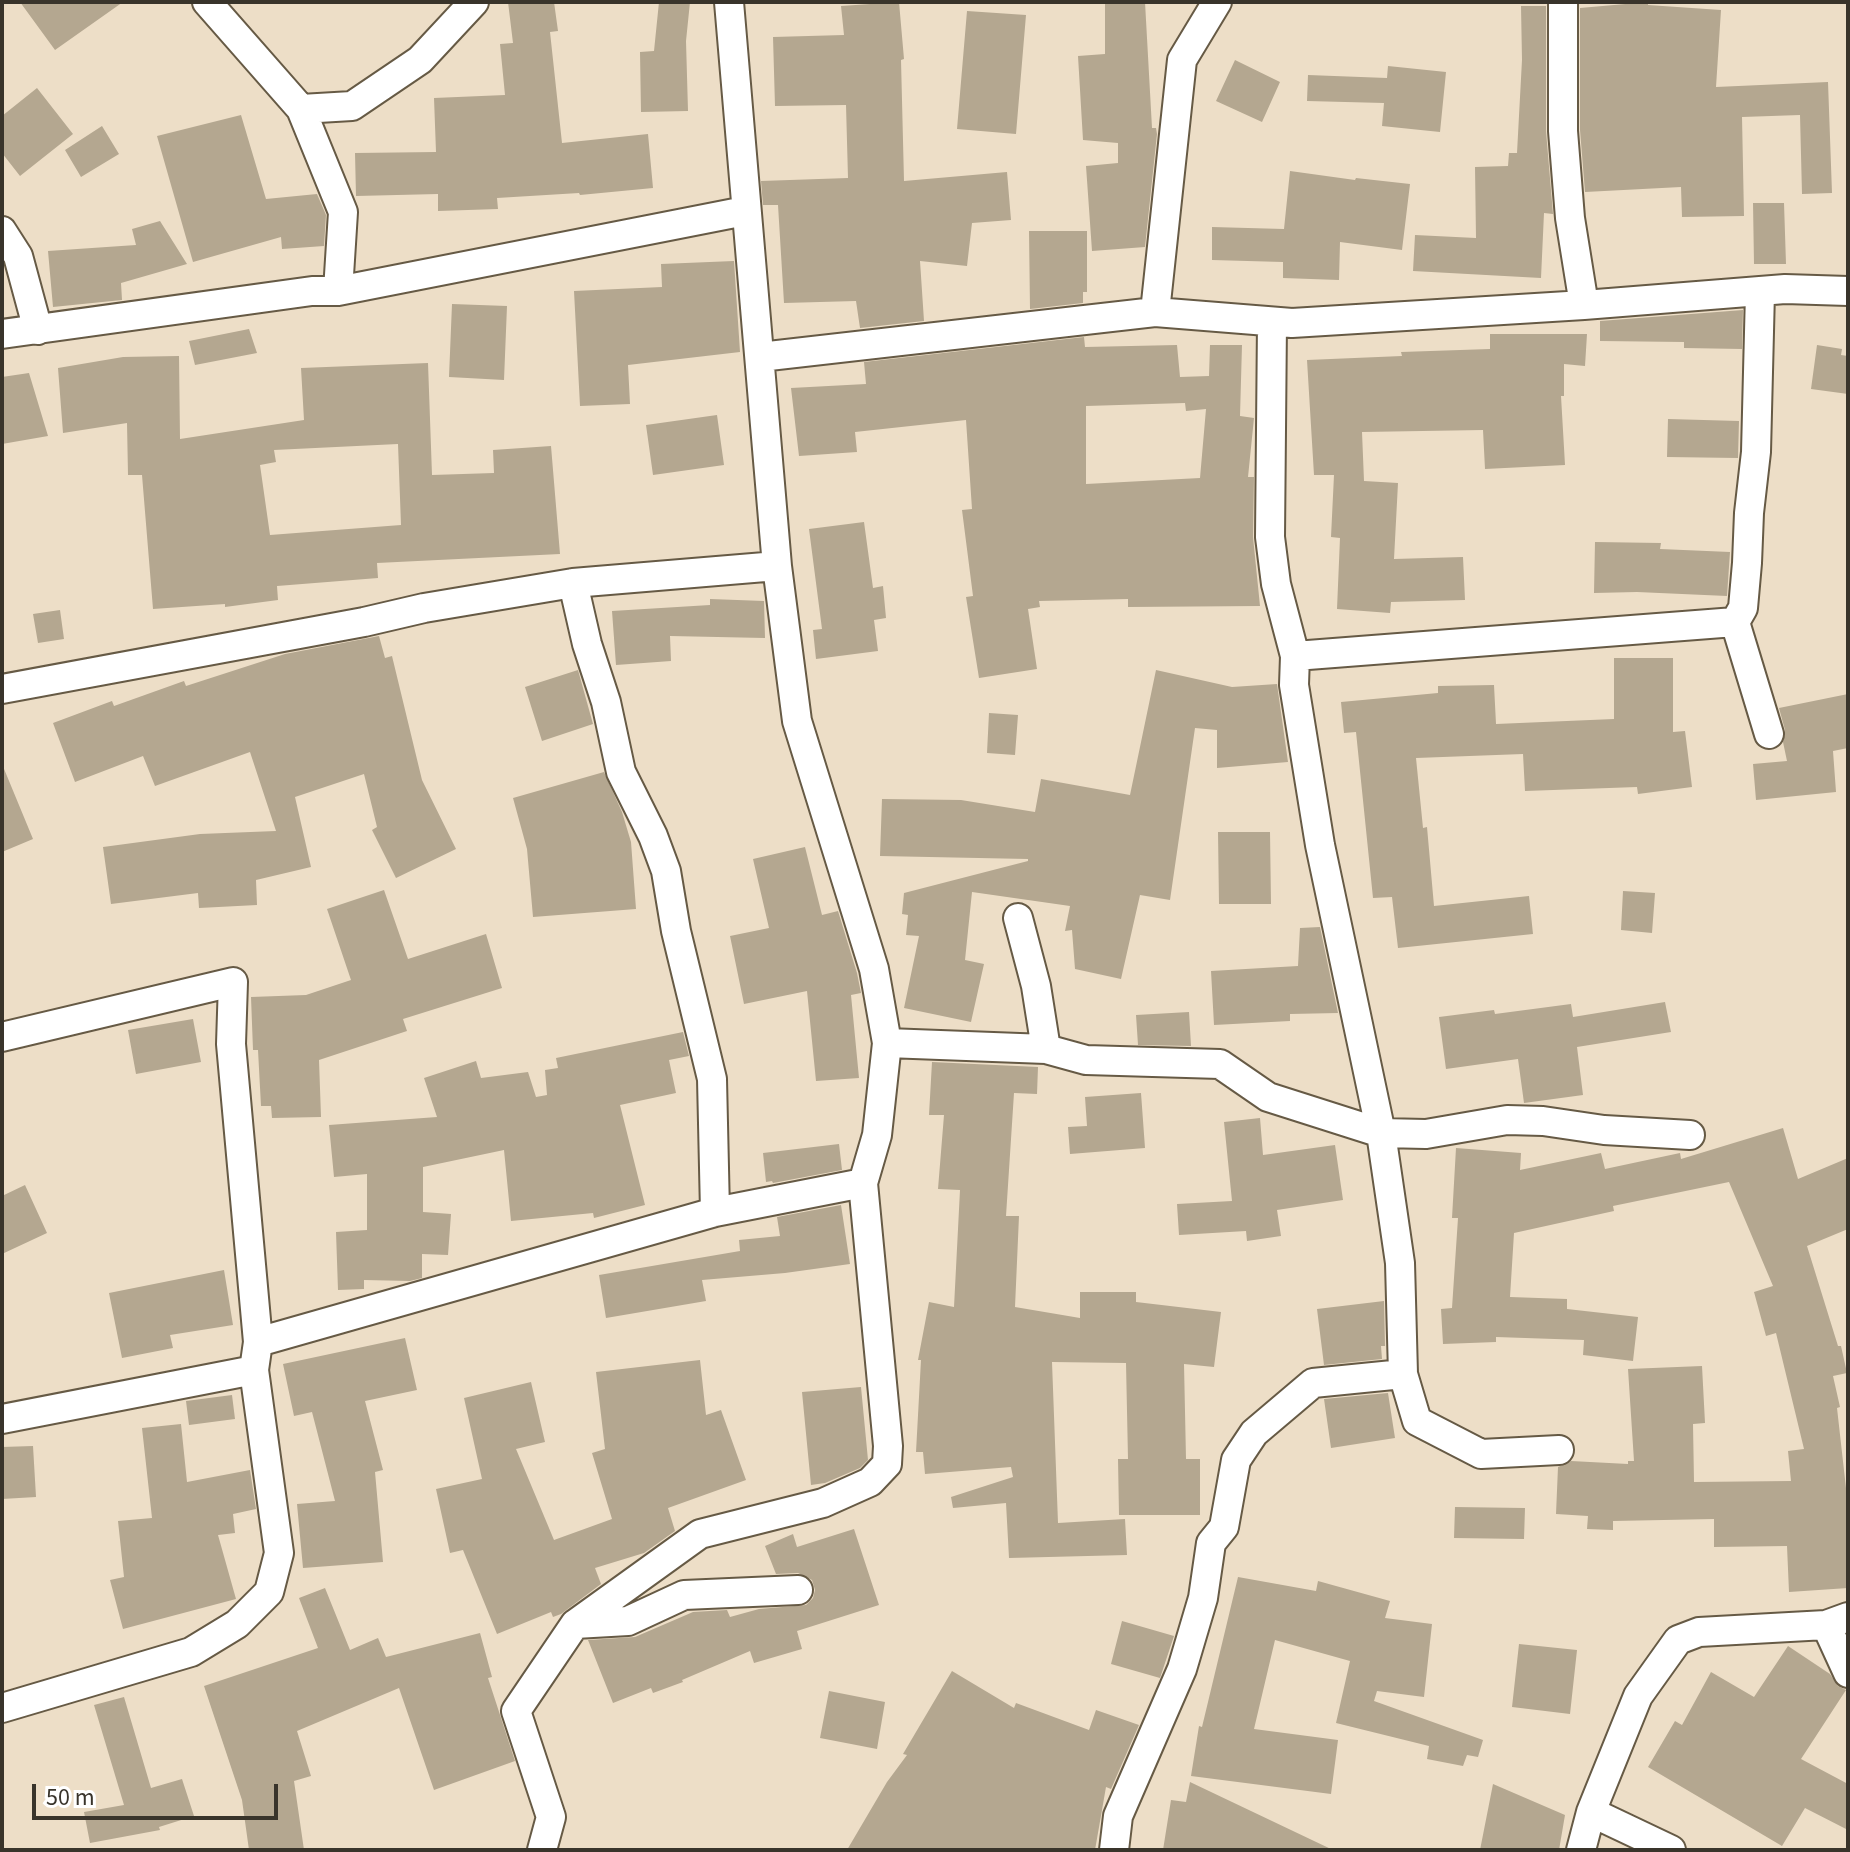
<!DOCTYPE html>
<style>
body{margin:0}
#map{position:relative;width:1850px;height:1852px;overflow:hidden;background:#eddec7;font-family:"Source Sans 3",sans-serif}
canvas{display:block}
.frame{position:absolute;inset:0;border:4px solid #39342b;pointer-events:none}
.scale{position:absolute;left:32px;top:1784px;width:246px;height:36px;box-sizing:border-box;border:4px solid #39342b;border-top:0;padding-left:10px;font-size:24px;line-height:28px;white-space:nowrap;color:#39342b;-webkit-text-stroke:6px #fff;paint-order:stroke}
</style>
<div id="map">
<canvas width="1850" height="1852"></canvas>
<div class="frame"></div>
<div class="scale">50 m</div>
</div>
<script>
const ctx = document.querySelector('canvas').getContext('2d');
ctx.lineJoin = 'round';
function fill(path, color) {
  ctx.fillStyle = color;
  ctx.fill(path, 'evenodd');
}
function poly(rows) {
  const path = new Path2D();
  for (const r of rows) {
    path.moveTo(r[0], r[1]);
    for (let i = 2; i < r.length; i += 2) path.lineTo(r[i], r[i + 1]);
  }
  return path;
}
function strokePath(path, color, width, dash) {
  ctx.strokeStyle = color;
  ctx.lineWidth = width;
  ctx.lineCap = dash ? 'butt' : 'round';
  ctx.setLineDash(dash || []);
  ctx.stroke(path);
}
fill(poly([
 [20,2,123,2,55,50],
 [508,2,554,2,558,31,550,32,562,143,648,134,653,188,580,195,579,193,497,198,498,209,438,211,438,194,356,196,355,153,436,152,434,98,505,95,500,44,513,43],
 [659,2,690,2,686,41,688,111,641,112,640,52,654,51],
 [899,2,904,59,901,60,904,181,1007,172,1011,220,972,223,967,266,920,261,924,321,860,328,856,301,784,303,778,205,763,205,761,181,848,178,846,105,775,106,773,37,844,35,841,6],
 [1105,2,1145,2,1152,128,1156,128,1157,134,1145,247,1092,251,1086,166,1118,163,1118,143,1083,140,1078,56,1105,54],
 [1648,2,1648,5,1721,10,1716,87,1828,82,1832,193,1802,194,1800,115,1742,117,1744,216,1682,217,1681,187,1585,192,1580,130,1580,8],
 [1521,6,1546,6,1546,131,1553,214,1544,213,1541,278,1413,271,1415,235,1476,238,1475,167,1508,166,1509,153,1517,153,1522,60],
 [967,11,1026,15,1016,134,957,129],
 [1235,60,1280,82,1262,122,1216,101],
 [1388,66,1446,72,1440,132,1382,126,1384,103,1307,101,1308,75,1387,78],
 [37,88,73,134,20,176,2,153,2,116],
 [241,115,266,199,317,194,326,215,324,246,282,249,281,237,193,262,157,136],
 [102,126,119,154,81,177,65,150],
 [1290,171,1355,180,1356,178,1410,184,1402,250,1340,242,1339,280,1283,278,1283,262,1212,260,1212,227,1284,229],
 [1753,203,1784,203,1786,264,1754,264],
 [160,221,187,264,121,283,122,300,53,307,48,251,136,245,132,229],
 [1029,231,1087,231,1087,292,1083,292,1083,303,1030,309],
 [734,261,740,352,628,365,630,404,580,406,574,291,662,287,661,264],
 [452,304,507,306,504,380,449,377],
 [1743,310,1742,349,1684,348,1684,342,1600,341,1600,321],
 [249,329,257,353,195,365,189,341],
 [1490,334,1587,334,1585,366,1564,364,1564,396,1561,396,1565,465,1485,469,1483,430,1362,432,1364,481,1398,483,1394,559,1463,557,1465,600,1391,602,1390,613,1337,609,1340,538,1331,537,1334,475,1314,475,1307,360,1402,356,1401,352,1490,349],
 [1084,337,1085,347,1177,345,1180,377,1209,376,1210,345,1242,345,1240,416,1254,418,1248,477,1254,477,1253,537,1260,606,1128,607,1128,599,1039,601,1040,607,1028,609,1037,669,979,678,966,597,973,596,962,510,972,509,966,420,855,432,857,452,799,456,791,388,866,384,864,362],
 [1185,403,1186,411,1206,409,1200,478,1086,484,1086,406],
 [1817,345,1842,349,1841,355,1848,356,1848,394,1811,389],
 [179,356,180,439,304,420,301,368,428,363,432,475,494,473,493,450,551,446,560,554,377,563,378,578,277,586,278,600,225,607,225,604,153,609,142,475,128,475,127,423,63,433,58,368,123,357],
 [398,444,401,525,270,535,260,465,276,462,274,450],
 [29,373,48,436,2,444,2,377],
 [717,415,724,465,653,475,646,425],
 [1668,419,1739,421,1738,458,1667,457],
 [864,522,873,588,883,586,886,618,874,620,878,651,816,659,813,630,822,629,809,529],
 [1595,542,1661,543,1660,549,1730,552,1727,596,1637,592,1594,593],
 [710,599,764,601,765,638,670,636,671,661,616,665,612,611,710,605],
 [60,610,64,639,38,643,33,614],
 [379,636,385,658,392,656,422,780,456,849,396,878,372,830,377,827,364,774,295,797,311,867,256,880,257,905,199,908,198,893,111,904,103,847,200,834,276,831,250,752,155,786,143,756,75,782,53,723,112,701,114,706,184,681,186,686,285,654],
 [1614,658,1673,658,1673,732,1685,731,1692,787,1638,794,1637,787,1525,791,1523,754,1416,758,1423,828,1427,827,1434,906,1529,896,1533,934,1398,948,1392,897,1373,898,1356,732,1344,733,1341,702,1438,693,1438,686,1494,685,1496,724,1614,719],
 [578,670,593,724,542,741,525,687],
 [1156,670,1232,687,1277,684,1288,762,1217,768,1217,730,1195,728,1170,900,1140,895,1121,979,1075,969,1072,930,1065,931,1070,906,972,892,965,960,984,964,971,1022,904,1008,919,936,906,935,908,915,902,914,904,893,1028,861,1028,859,880,856,882,799,961,800,1035,812,1041,779,1130,795],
 [1848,694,1848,748,1833,751,1836,792,1756,800,1753,764,1787,761,1783,742,1785,730,1779,708],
 [989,713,1018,715,1015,755,987,753],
 [2,764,33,839,2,852],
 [604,772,622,812,631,842,636,909,533,917,527,849,513,798],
 [1218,832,1270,832,1271,904,1219,904],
 [805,847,822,915,838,911,857,973,861,993,851,995,859,1078,816,1081,807,991,744,1004,730,936,769,928,753,859],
 [384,890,408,959,486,934,502,988,403,1019,407,1031,319,1060,321,1117,272,1118,271,1106,261,1106,258,1050,253,1050,251,997,306,995,351,980,327,909],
 [1623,891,1655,893,1652,933,1621,930],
 [1320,927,1338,1013,1290,1014,1290,1021,1214,1025,1211,971,1298,966,1300,928],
 [1665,1002,1671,1032,1577,1047,1583,1095,1524,1103,1518,1059,1446,1069,1439,1017,1494,1010,1495,1014,1571,1004,1573,1017],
 [1189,1012,1191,1046,1138,1045,1136,1015],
 [193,1019,201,1062,136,1074,128,1030],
 [683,1032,689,1056,669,1060,676,1093,620,1105,645,1205,594,1218,593,1213,511,1221,504,1150,423,1167,423,1212,451,1214,448,1255,422,1254,422,1278,410,1281,364,1280,364,1289,338,1290,336,1232,367,1230,367,1174,334,1177,329,1125,437,1117,424,1078,476,1061,481,1078,528,1072,536,1097,547,1095,545,1070,558,1068,556,1058],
 [932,1062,1038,1067,1037,1094,1014,1093,1006,1216,1019,1216,1015,1307,1080,1318,1080,1292,1136,1292,1136,1302,1221,1312,1214,1367,1184,1364,1186,1459,1200,1459,1200,1515,1119,1515,1118,1459,1128,1459,1126,1363,1052,1362,1058,1523,1125,1519,1127,1555,1009,1558,1006,1503,953,1508,951,1497,1013,1477,1011,1467,925,1474,923,1452,916,1452,921,1360,918,1360,929,1302,954,1307,960,1190,938,1189,944,1115,929,1115],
 [1141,1093,1145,1148,1070,1154,1068,1127,1087,1126,1085,1097],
 [1260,1118,1263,1155,1335,1145,1343,1200,1277,1210,1281,1236,1247,1241,1246,1231,1179,1235,1177,1204,1232,1201,1224,1122],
 [1783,1128,1798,1179,1848,1158,1848,1229,1807,1246,1838,1346,1841,1346,1847,1373,1833,1376,1840,1407,1837,1408,1848,1506,1848,1588,1789,1592,1787,1546,1714,1547,1714,1519,1613,1521,1613,1530,1587,1529,1588,1516,1556,1514,1558,1467,1571,1461,1628,1464,1628,1461,1634,1461,1628,1369,1702,1366,1705,1423,1693,1424,1694,1482,1791,1481,1788,1451,1804,1449,1776,1333,1766,1336,1754,1292,1773,1286,1729,1182,1613,1206,1614,1211,1514,1233,1510,1297,1567,1299,1567,1309,1638,1317,1633,1361,1583,1355,1584,1340,1496,1337,1496,1342,1443,1344,1441,1309,1452,1308,1458,1218,1452,1218,1456,1148,1521,1153,1520,1170,1601,1153,1605,1169,1680,1153,1681,1159],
 [839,1144,842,1170,773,1183,772,1181,766,1182,763,1153],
 [25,1185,47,1233,2,1254,2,1196],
 [841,1205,850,1264,785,1273,702,1280,706,1301,606,1318,599,1275,740,1251,739,1240,780,1236,777,1217],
 [224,1270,233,1325,170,1335,173,1348,122,1358,109,1293],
 [1384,1301,1385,1346,1381,1346,1382,1359,1324,1365,1317,1309],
 [405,1338,417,1390,365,1401,383,1470,375,1472,383,1562,303,1568,297,1504,335,1501,312,1412,294,1416,283,1364],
 [700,1360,706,1415,721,1410,746,1480,668,1508,675,1531,644,1553,595,1568,601,1584,561,1614,553,1617,551,1612,497,1634,463,1550,450,1553,436,1489,482,1479,464,1398,531,1382,545,1442,516,1449,554,1540,612,1519,592,1453,605,1449,596,1372],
 [861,1387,868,1460,860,1468,825,1483,811,1485,802,1392],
 [1388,1393,1395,1438,1331,1448,1324,1399],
 [232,1395,235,1419,189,1425,186,1401],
 [181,1424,187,1482,250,1470,256,1509,233,1514,235,1533,218,1535,236,1599,123,1629,110,1580,124,1577,118,1521,152,1518,142,1428],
 [33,1446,36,1497,2,1499,2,1447],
 [1455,1507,1525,1508,1524,1539,1454,1538],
 [854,1529,879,1605,797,1631,802,1649,754,1663,750,1651,682,1680,683,1682,653,1693,651,1688,613,1703,588,1640,635,1637,693,1612,727,1610,730,1617,759,1609,806,1605,813,1598,815,1590,812,1580,798,1573,776,1574,765,1546,793,1534,797,1547],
 [1238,1577,1316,1591,1318,1581,1390,1601,1385,1618,1432,1624,1424,1697,1377,1691,1374,1701,1483,1740,1478,1757,1467,1755,1463,1766,1427,1759,1429,1746,1336,1723,1350,1661,1275,1640,1254,1729,1338,1740,1331,1794,1191,1776,1199,1726,1202,1727],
 [325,1588,350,1650,378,1638,386,1657,480,1633,492,1677,488,1678,515,1761,434,1790,399,1688,297,1731,311,1776,294,1781,304,1850,249,1850,242,1800,204,1686,318,1648,299,1598],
 [1122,1621,1174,1636,1160,1678,1111,1664],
 [1519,1644,1577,1650,1570,1714,1512,1707],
 [1788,1646,1830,1674,1838,1686,1846,1690,1801,1759,1848,1784,1848,1830,1805,1808,1782,1846,1648,1767,1675,1721,1682,1725,1711,1672,1754,1697],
 [952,1671,1014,1708,1016,1703,1089,1730,1096,1710,1139,1725,1111,1789,1106,1787,1095,1850,847,1850,887,1782,907,1755,903,1754],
 [829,1691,885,1702,877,1749,820,1738],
 [124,1697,151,1788,182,1779,194,1816,159,1827,160,1830,90,1843,84,1812,124,1805,94,1705],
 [1190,1782,1333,1850,1163,1850,1171,1800,1186,1802],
 [1493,1784,1565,1815,1559,1850,1480,1850]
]), '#b4a790');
const street = poly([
 [207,2,301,109,343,212,338,291],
 [1563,2,1563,131,1570,218,1584,305],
 [301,109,352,106,420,60,474,2],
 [2,231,18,256,38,330],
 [1760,292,1756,452,1749,513,1747,563,1743,608,1735,622,1769,734],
 [1155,312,1182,60,1217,2],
 [2,334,312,291,338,291,745,211],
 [760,357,1155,312,1292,323,1584,305,1785,289,1848,291],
 [573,583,587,644,606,702,621,772,653,836,666,871,676,931,712,1079,715,1212],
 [1295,656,1735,622],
 [2,689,364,622,424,608,573,583,777,566],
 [1018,918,1036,986,1046,1049],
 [2,1037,233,982,231,1044,258,1342,254,1370,279,1553,269,1592,237,1624,191,1652,2,1708],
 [887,1043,1046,1049,1086,1060,1220,1064,1268,1097,1381,1133,1426,1134,1507,1120,1543,1121,1604,1130,1690,1135],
 [258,1342,715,1212,863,1183],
 [1403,1374,1417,1421,1481,1454,1559,1450],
 [2,1419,254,1370],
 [575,1624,628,1621,684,1595,798,1590],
 [1826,1625,1848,1673],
 [1591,1812,1671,1850],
 [542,1850,551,1817,516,1711,575,1624,700,1534,823,1503,870,1482,887,1464,888,1446,863,1183,877,1135,887,1043,874,969,797,721,777,566,729,2],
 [1114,1850,1118,1816,1182,1669,1203,1598,1211,1543,1224,1527,1236,1460,1254,1433,1313,1383,1403,1374,1400,1263,1381,1133,1320,845,1294,685,1295,656,1276,584,1270,537,1272,322],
 [1581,1850,1591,1812,1638,1696,1678,1640,1699,1632,1826,1625,1848,1617]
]);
strokePath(street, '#665a45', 32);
strokePath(street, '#fff', 28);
</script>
